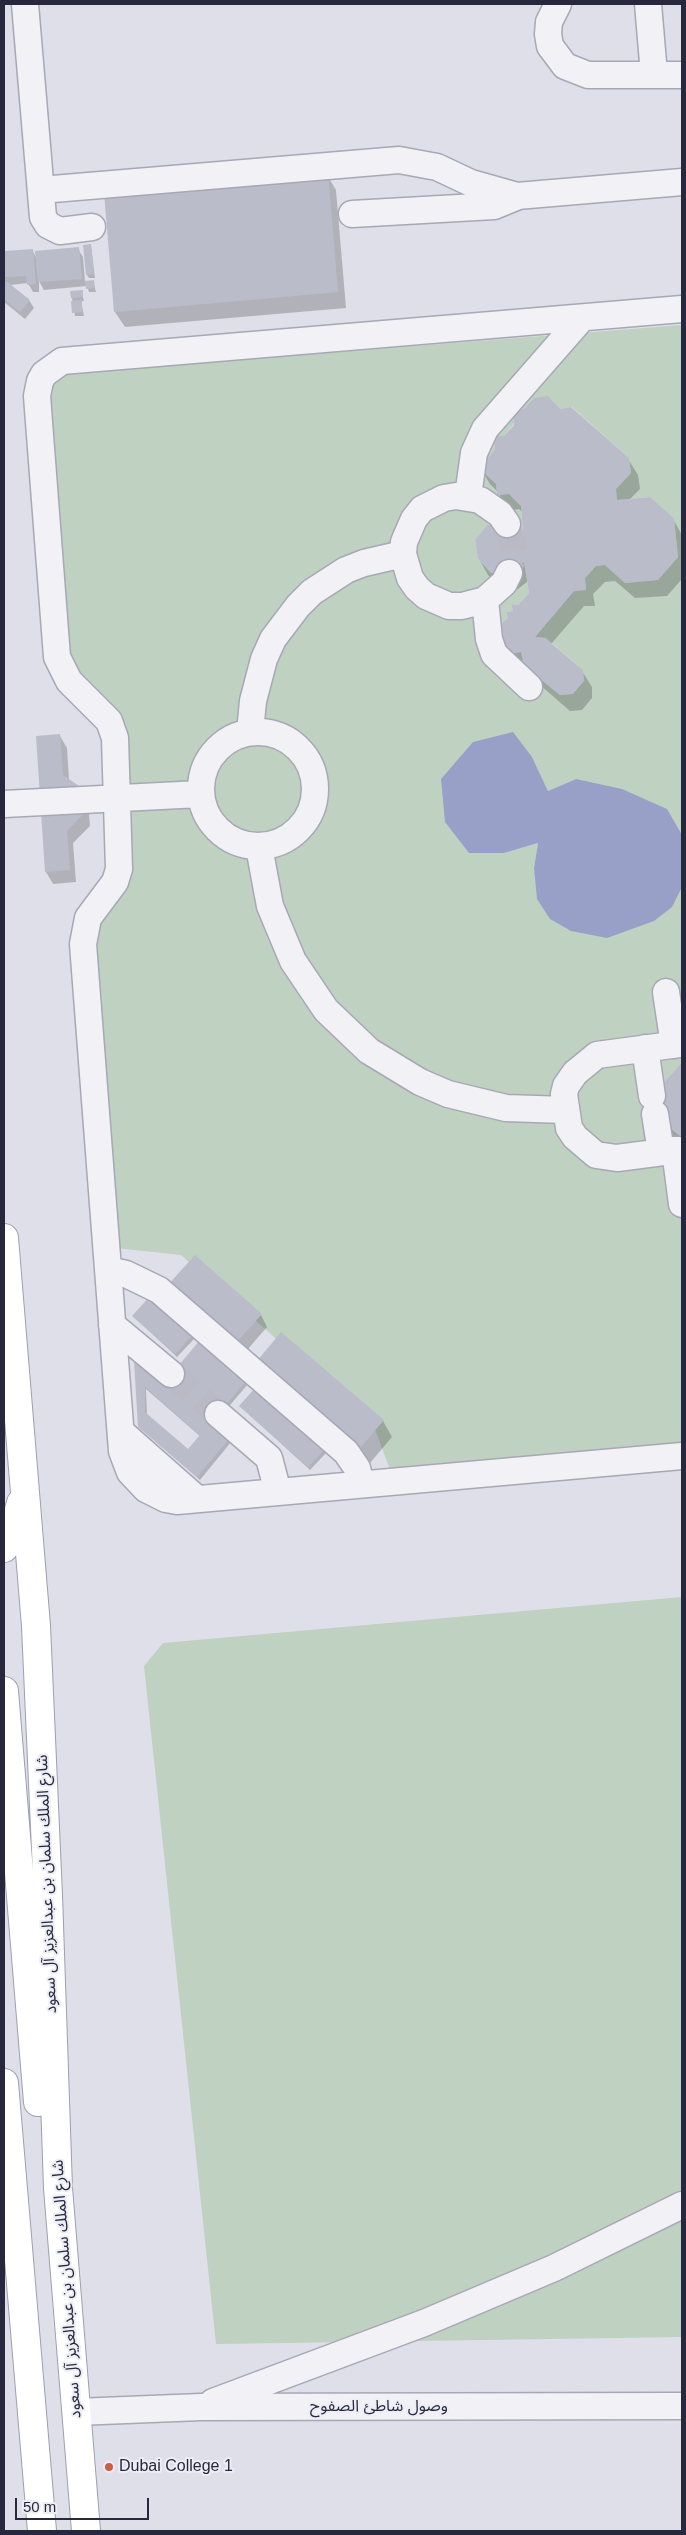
<!DOCTYPE html>
<meta charset="utf-8">
<style>
body{margin:0}
#map{position:relative;width:686px;height:2535px;overflow:hidden;background:#dedfe8;font-family:Helvetica,sans-serif}
canvas{display:block}
.frame{position:absolute;inset:0;border:5px solid #27283e;pointer-events:none}
.scale{position:absolute;left:15px;top:2498px;width:134px;height:22px;box-sizing:border-box;border:2px solid #27283e;border-top:0;padding-left:6px;font-size:15px;line-height:18px;white-space:nowrap;color:#27283e;-webkit-text-stroke:4px #edeef5;paint-order:stroke}
</style>
<div id="map">
<canvas width="686" height="2535"></canvas>
<div class="frame"></div>
<div class="scale">50 m</div>
</div>
<script>
const ctx = document.querySelector('canvas').getContext('2d');
ctx.lineJoin = 'round';
function fill(path, color) {
  ctx.fillStyle = color;
  ctx.fill(path, 'evenodd');
}
function poly(rows) {
  const path = new Path2D();
  for (const r of rows) {
    if (r.length === 3) {
      path.moveTo(r[0] + r[2], r[1]);
      path.arc(r[0], r[1], r[2], 0, 2 * Math.PI);
      continue;
    }
    path.moveTo(r[0], r[1]);
    for (let i = 2; i < r.length; i += 2) path.lineTo(r[i], r[i + 1]);
  }
  return path;
}
function strokePath(path, color, width, dash) {
  ctx.strokeStyle = color;
  ctx.lineWidth = width;
  ctx.lineCap = dash ? 'butt' : 'round';
  ctx.setLineDash(dash || []);
  ctx.stroke(path);
}
function write(font, color, halo, rows, align = 'center') {
  ctx.font = font + ' Helvetica,"Noto Sans Arabic",sans-serif';
  ctx.lineWidth = 4;
  ctx.setLineDash([]);
  ctx.textBaseline = 'middle';
  ctx.strokeStyle = halo;
  ctx.fillStyle = color;
  for (const [text, x, y, turn = 0] of rows) {
    ctx.save();
    ctx.translate(x, y);
    ctx.rotate((+turn || 0) * Math.PI / 180);
    ctx.textAlign = isNaN(turn) ? turn : align;
    if (halo) ctx.strokeText(text, 0, 0);
    ctx.fillText(text, 0, 0);
    ctx.restore();
  }
}
fill(poly([
 [682,325,682,1003,672,1016,682,1026,682,1062,644,1105,682,1138,682,1468,392,1475,373,1424,181,1255,116,1248,92,940,128,873,121,721,69,665,47,375],
 [534,398,560,409,572,407,629,458,631,473,616,489,617,500,650,497,674,518,678,557,658,580,625,583,605,565,596,566,585,578,586,590,574,591,535,637,546,638,583,670,584,681,572,694,560,695,524,666,521,652,510,654,496,628,508,618,506,612,513,611,511,604,518,605,529,593,524,562,509,573,491,573,478,559,475,540,487,525,507,524,523,532,521,506,509,494,497,495,496,484,479,468,495,450,493,436,504,436],
 [532,757,548,791,576,779,534,868,538,843,504,853],
 [682,1597,682,2337,216,2344,144,1666,163,1643]
]), '#bfd1c1');
fill(poly([
 [513,732,532,757,548,791,576,779,622,789,667,809,682,835,682,887,672,907,654,921,607,938,571,931,550,919,537,899,534,868,538,843,504,853,469,853,445,822,441,779,473,742]
]), '#99a0c8');
fill(poly([
 [327,175,336,190,346,308,125,327,115,312],
 [4,234,5,253,32,250,37,259,78,249,83,257,85,282,93,281,96,292,89,292,87,286,44,290,39,281,39,292,33,292,28,283,10,285,29,300,34,308,25,319,4,302],
 [91,245,95,278,89,278,87,275],
 [82,292,84,301,81,301,84,316,75,316,72,298],
 [559,410,628,459,638,475,640,489,629,500,673,519,682,535,682,579,667,596,635,598,615,581,605,582,593,594,595,606,584,606,551,644,582,671,592,687,592,698,582,710,570,711,509,658,515,612,530,593,528,581,518,589,501,588,488,575,479,559,525,534,523,513,519,509,508,511,498,492,490,484,480,468,505,438],
 [60,736,67,748,69,780,88,802,90,826,73,843,76,882,53,884,46,872],
 [682,1064,682,1145,655,1121,645,1105],
 [169,1286,261,1315,267,1327,241,1357],
 [133,1316,192,1336,194,1339,177,1357],
 [200,1342,248,1384,213,1425,231,1442,200,1480,139,1427,135,1362,164,1384],
 [146,1389,201,1437,189,1451,147,1415],
 [263,1382,383,1421,392,1437,365,1469],
 [240,1406,324,1450,326,1453,310,1470]
]), '#0003');
fill(poly([
 [328,173,338,292,114,312,104,193],
 [91,244,94,274,86,275,83,245],
 [79,247,82,279,38,282,35,251],
 [33,249,36,284,27,285,26,276,4,277,4,251],
 [94,280,95,288,86,289,85,281],
 [6,281,30,300,20,312,4,299,4,284],
 [83,290,83,297,71,298,70,291],
 [82,300,82,312,72,313,71,301],
 [548,396,560,409,571,407,629,458,631,473,616,489,617,500,650,497,674,518,678,557,658,580,625,583,605,565,596,566,585,578,586,590,574,591,535,637,545,638,583,670,584,681,573,694,560,695,524,666,521,652,510,654,499,642,496,628,508,618,506,612,513,611,511,604,518,605,529,593,524,562,509,573,491,573,478,559,475,540,487,525,507,524,523,532,521,506,509,494,497,495,496,484,479,468,495,450,493,436,504,436,514,425,513,410,524,409,534,398],
 [60,734,63,775,82,788,84,813,67,831,70,870,45,872,36,736],
 [682,1062,682,1138,644,1105],
 [195,1255,262,1314,234,1345,167,1286],
 [150,1296,193,1335,175,1354,132,1316],
 [281,1332,384,1420,355,1454,253,1366],
 [200,1340,247,1380,211,1422,230,1438,197,1477,138,1427,134,1361,142,1362,164,1383],
 [145,1387,200,1435,188,1449,145,1412],
 [256,1387,325,1449,308,1467,239,1406]
]), '#bbbcca');
strokePath(poly([
 [507,524,514,548,509,573],
 [171,1374,218,1414]
]), '#b9bac6', 26, [26, 13]);
const minor = poly([
 [25,4,43,217,48,225,60,231,92,227],
 [558,4,549,22,548,34,550,46,565,66,588,75,682,75],
 [648,4,654,74],
 [41,190,399,160,437,167,471,183,517,196,682,182],
 [352,214,494,206,516,197],
 [682,309,62,361,44,374,40,381,37,396,57,657,69,681,109,721,115,738,119,869,115,882,88,918,83,944,122,1451,130,1472,146,1489,166,1499,177,1501,682,1456],
 [468,496,474,453,485,429,582,318],
 [507,524,500,514,480,500,456,496,444,498,422,509,414,519,404,542,403,554,410,578,417,588,426,596,449,606,462,606,485,600,504,583,509,573],
 [485,600,489,639,494,654,529,687],
 [258,789,57],
 [250,732,253,701,264,659,273,639,298,606,312,592,346,570,364,563,403,554],
 [4,804,200,794],
 [259,847,270,906,293,961,326,1010,369,1051,420,1082,448,1094,506,1108,565,1110],
 [666,992,674,1045],
 [679,1044,597,1055,575,1073,566,1086,564,1094,569,1128,575,1137,596,1155,617,1158,679,1150],
 [645,1048,652,1096],
 [655,1114,661,1152],
 [675,1150,682,1204],
 [108,1270,126,1274,159,1290,346,1452,357,1468,361,1484],
 [112,1325,171,1374],
 [218,1414,269,1458,278,1492],
 [121,1432,197,1499],
 [213,2402,424,2323,554,2268,682,2205],
 [76,2412,201,2407,682,2406]
]);
const major = poly([
 [4,1238,36,1626,48,1895,58,2188,86,2531],
 [4,1548,13,1531,21,1503],
 [4,1691,38,2102],
 [4,2083,42,2531]
]);
strokePath(minor, '#a7a8b5', 29);
strokePath(major, '#9d9fb3', 30);
strokePath(minor, '#f1f1f6', 26);
strokePath(major, '#fff', 28);
for (const [x, y, r, color] of [
 [109,2467,5,"#cd5d43"]
]) {
  const dot = new Path2D();
  dot.arc(x, y, r, 0, 2 * Math.PI);
  ctx.fillStyle = color;
  ctx.fill(dot);
  strokePath(dot, '#edeef5', 2);
}
write('16px', '#27283e', '#edeef5', [
 ["شارع الملك سلمان بن عبدالعزيز آل سعود",47,1884,-92],
 ["شارع الملك سلمان بن عبدالعزيز آل سعود",67,2289,-94],
 ["وصول شاطئ الصفوح",379,2407]
]);
write('16px', '#27283e', '#edeef5', [
 ["Dubai College 1",119,2467]
], 'left');
</script>
